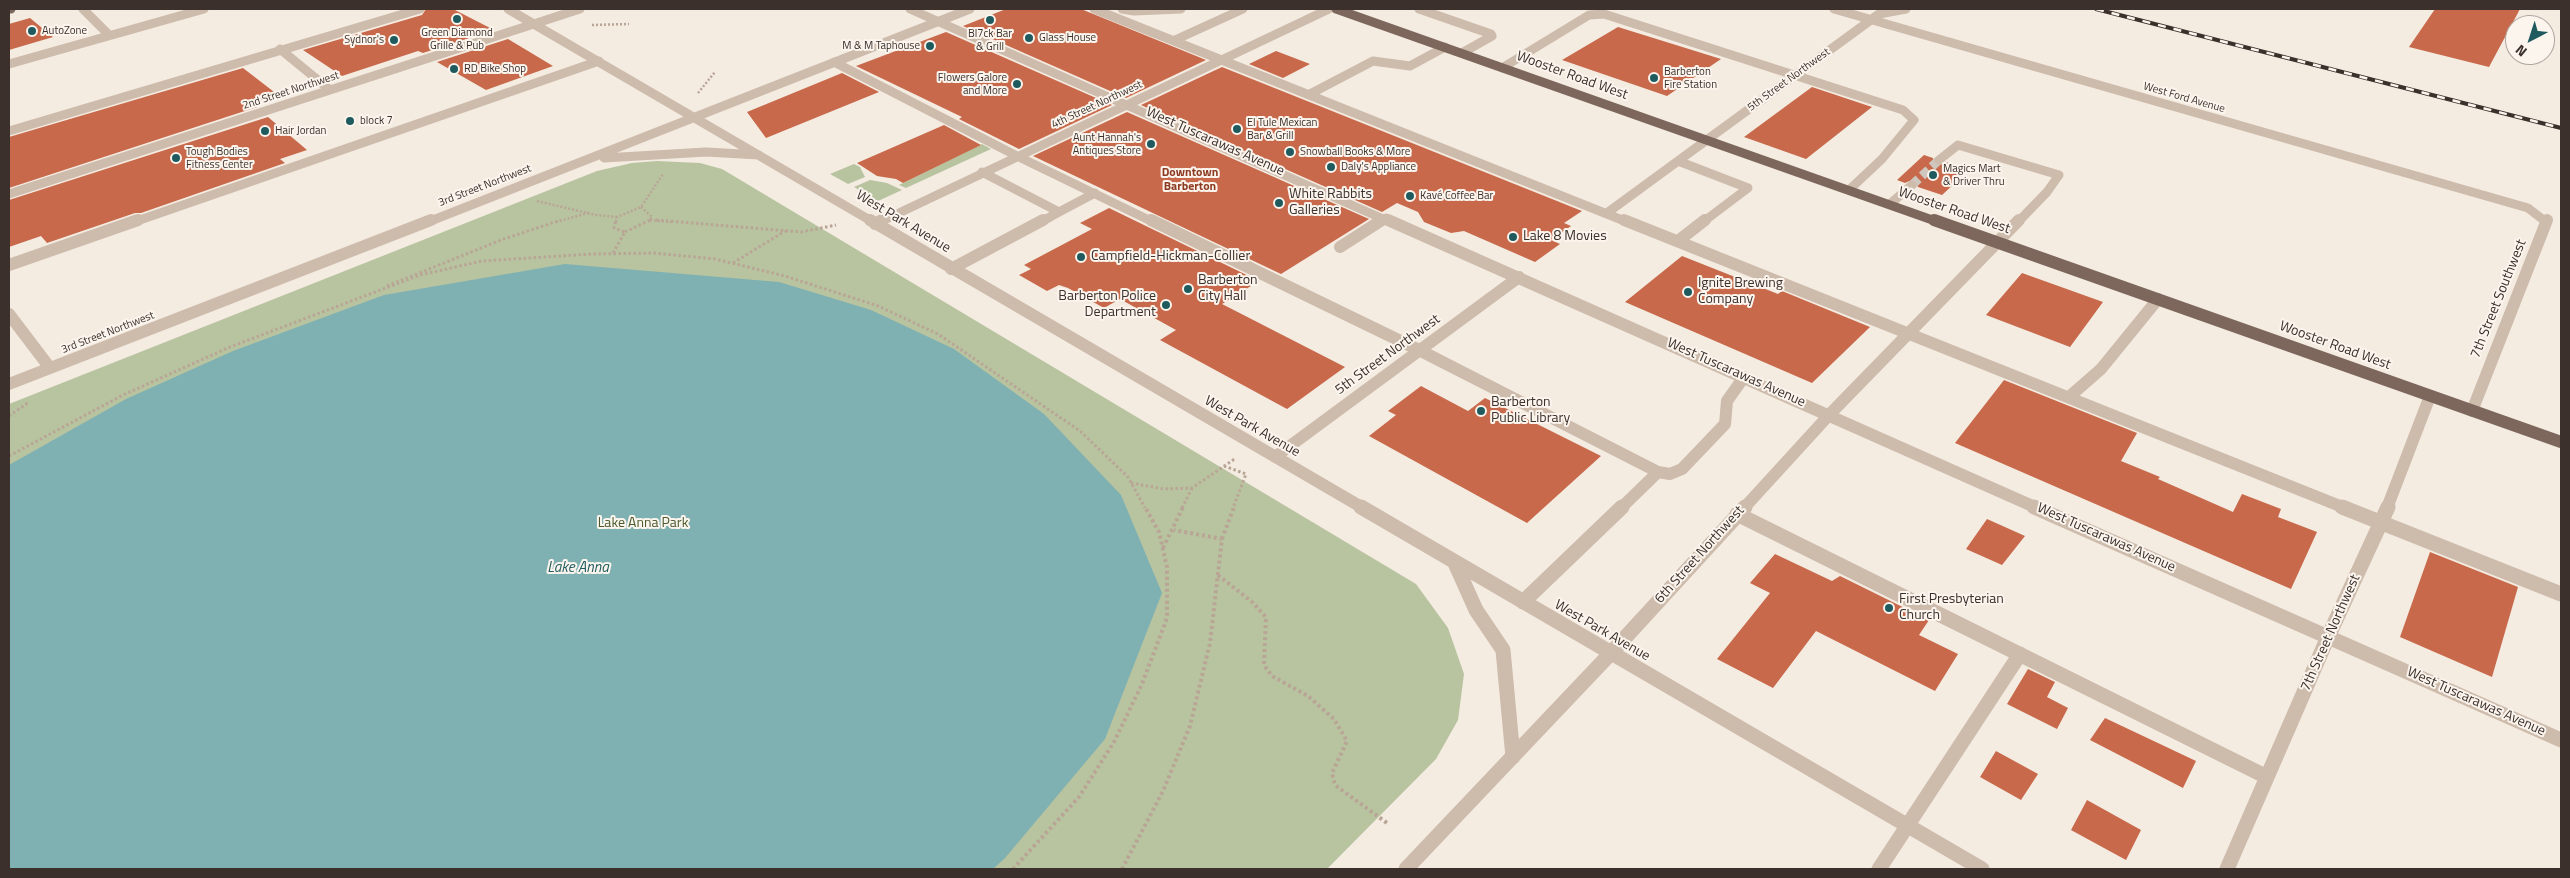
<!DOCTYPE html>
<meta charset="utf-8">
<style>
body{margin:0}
#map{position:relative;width:2570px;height:878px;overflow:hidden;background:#f4ebe1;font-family:"Titillium Web",sans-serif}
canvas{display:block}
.frame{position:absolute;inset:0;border:10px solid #3b302b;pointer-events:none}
.north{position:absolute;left:2505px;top:15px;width:50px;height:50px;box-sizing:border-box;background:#fbf5ee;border:1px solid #aea6a0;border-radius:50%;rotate:220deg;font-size:14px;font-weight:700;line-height:20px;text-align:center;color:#3b302b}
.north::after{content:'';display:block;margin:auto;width:18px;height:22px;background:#1f5a5e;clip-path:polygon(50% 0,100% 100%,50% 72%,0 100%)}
</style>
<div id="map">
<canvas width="2570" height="878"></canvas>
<div class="frame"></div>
<div class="north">N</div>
</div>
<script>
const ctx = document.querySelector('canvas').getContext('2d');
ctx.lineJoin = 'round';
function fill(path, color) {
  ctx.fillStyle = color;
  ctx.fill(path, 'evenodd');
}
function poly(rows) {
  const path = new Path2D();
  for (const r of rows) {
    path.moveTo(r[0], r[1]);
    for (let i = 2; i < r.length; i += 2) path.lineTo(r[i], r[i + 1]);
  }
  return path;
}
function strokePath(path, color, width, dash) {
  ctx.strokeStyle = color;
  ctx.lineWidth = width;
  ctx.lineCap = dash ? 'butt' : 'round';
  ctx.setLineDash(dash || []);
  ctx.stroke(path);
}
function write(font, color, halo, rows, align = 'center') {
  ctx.font = font + ' "Titillium Web",sans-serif';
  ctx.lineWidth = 4;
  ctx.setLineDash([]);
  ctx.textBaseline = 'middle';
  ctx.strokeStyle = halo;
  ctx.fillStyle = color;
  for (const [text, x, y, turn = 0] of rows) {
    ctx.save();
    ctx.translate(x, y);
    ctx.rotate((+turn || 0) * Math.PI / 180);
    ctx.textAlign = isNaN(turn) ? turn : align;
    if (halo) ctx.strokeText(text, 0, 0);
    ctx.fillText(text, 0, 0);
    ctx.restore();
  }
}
fill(poly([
 [982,144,991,149,906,188,899,185],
 [657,161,700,163,722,169,1416,584,1448,628,1464,674,1458,720,1436,759,1327,869,9,869,9,404,597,171,632,163],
 [854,164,860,167,865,177,848,184,830,174],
 [870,180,887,183,902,190,878,201,854,187]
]), '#b8c4a0');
fill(poly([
 [565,264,779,282,871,310,954,349,1044,414,1121,495,1162,593,1105,739,1005,858,993,869,9,869,9,465,126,399,233,351,384,295]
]), '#7fb0b2');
fill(poly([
 [426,9,453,9,494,30,423,53,418,51,342,76,303,50,422,15],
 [1006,9,1081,9,1206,60,1126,98,963,26],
 [2435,9,2520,9,2489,67,2409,47],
 [30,18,53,37,9,50,9,24],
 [1618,27,1721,59,1667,96,1562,60],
 [946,32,1112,105,1019,149,959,119,962,117,856,66],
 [508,39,553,66,486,90,437,62],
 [1276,51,1310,64,1283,78,1249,64],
 [1222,67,1582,211,1564,223,1571,226,1551,240,1560,244,1535,262,1464,231,1451,233,1424,222,1418,212,1397,203,1382,212,1141,105],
 [243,68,278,95,253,103,257,107,9,188,9,137],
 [842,73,879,92,766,138,747,112],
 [1812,87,1872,107,1806,159,1744,137],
 [1127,112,1369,219,1281,274,1033,156],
 [268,117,307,150,280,159,285,163,141,213,135,213,47,243,41,236,9,247,9,200],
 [944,125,981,145,903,183,896,179,877,176,857,163],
 [1924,155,1933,158,1934,163,1937,166,1946,162,1969,170,1942,195,1918,187,1914,179,1905,183,1897,180],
 [1109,208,1259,281,1222,304,1345,367,1287,409,1160,340,1176,330,1120,299,1104,308,1068,288,1059,285,1047,291,1019,275,1031,269,1024,265,1092,229,1080,223],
 [1682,256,1778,294,1782,291,1870,327,1812,383,1625,302],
 [2022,273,2103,302,2070,347,1986,315],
 [2004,380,2137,433,2121,461,2160,477,2158,479,2233,512,2242,494,2281,509,2278,517,2317,532,2291,589,1955,443],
 [1421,386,1468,411,1485,398,1601,456,1527,523,1369,436,1396,415,1388,411],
 [1987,519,2025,536,2002,565,1966,549],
 [2430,552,2518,587,2492,677,2400,637],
 [1775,554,1832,581,1840,576,1929,620,1919,635,1958,654,1935,691,1816,631,1773,688,1717,659,1770,593,1750,583],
 [2028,669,2055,682,2047,697,2068,708,2057,729,2007,704],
 [2105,718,2196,761,2183,788,2090,740],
 [1996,751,2038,774,2021,800,1980,777],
 [2087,800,2141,830,2126,860,2071,830]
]), '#c8694b');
strokePath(poly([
 [1912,185,1939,160]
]), '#cfc6bd', 9, [9, 4.5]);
strokePath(poly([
 [592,25,629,24],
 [698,93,715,72],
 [537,201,596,215,617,217],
 [641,207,652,217,649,222],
 [650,220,671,222],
 [556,222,588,213],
 [616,222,617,217,641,207,663,174]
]), '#b9a596', 2.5, [2, 2]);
strokePath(poly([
 [656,220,801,232,836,225],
 [625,232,650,220],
 [613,253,625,232,614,228,616,220],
 [733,263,785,231],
 [387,286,501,240,561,220],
 [9,416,29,402],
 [9,456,123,395,230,347,420,275,482,261,592,254,654,253,715,259,785,276,878,306,938,334,1080,431,1128,477,1145,508],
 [1224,466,1246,474,1233,508],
 [1131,483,1164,489,1192,488,1236,458],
 [1182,508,1192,488]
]), '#b9a596', 3, [2.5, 2.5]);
strokePath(poly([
 [1222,539,1234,507],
 [1163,548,1183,507],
 [1218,575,1252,602,1266,617,1264,665,1272,676,1308,696,1334,719,1347,741,1332,773,1335,785,1387,823],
 [1013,869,1079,797,1114,742,1142,684,1167,618,1167,567,1159,532,1145,507],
 [1122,869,1163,791,1190,726,1210,643,1222,539,1174,530]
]), '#b9a596', 4, [3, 3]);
strokePath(poly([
 [83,9,109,35],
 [508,9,873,222],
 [910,9,1390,222],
 [1094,9,1627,222],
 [1122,9,1134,11,1181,9],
 [1419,9,1491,34,1492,36,1462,53],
 [1834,9,2528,208,2546,222],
 [1175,40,1243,9],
 [280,49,330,90],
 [834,62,1017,156,1153,222],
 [9,64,204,9],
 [1502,68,1589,15,1604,14,1903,110,1914,120,1882,159,1849,190],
 [1310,94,1373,61,1410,66,1445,47],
 [9,131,420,9],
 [604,158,706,152,759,155],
 [1939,160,1958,145,2059,175,2047,192,2018,222],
 [982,172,1059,212,1041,222],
 [9,194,580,9],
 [1890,204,1912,185],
 [1059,212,1095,193],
 [1607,213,1678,161],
 [134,222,599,61],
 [428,222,970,9],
 [880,222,1329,9],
 [1380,222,1386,218],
 [1703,222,1748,188,1678,161,1879,14,1906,9]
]), '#cdbbac', 9);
strokePath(poly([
 [870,220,1363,508],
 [1151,220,1419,350,1658,472,1670,474,1682,469,1725,424,1727,401,1744,377],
 [1388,220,2037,508],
 [1624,220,2345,508],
 [875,224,882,220],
 [1678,241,1705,220],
 [1340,247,1382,220],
 [9,265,138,220],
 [951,269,1043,220],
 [9,314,50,368],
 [9,384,431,220],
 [2069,397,2101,369,2158,299],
 [2472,411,2547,220],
 [1275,457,1519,277],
 [1621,508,1658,472],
 [1744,508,1829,415,2019,220],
 [2387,508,2430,396]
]), '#cdbbac', 12);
strokePath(poly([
 [1361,507,1982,869],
 [2034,507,2561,740],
 [2342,507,2561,594],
 [1737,514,2267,777],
 [1454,561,1476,610,1503,650,1513,757],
 [1523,602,1622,507],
 [1406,869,1611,653,1745,507],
 [1879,869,2020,654],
 [2227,869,2328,637,2388,507]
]), '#cdbbac', 15);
strokePath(poly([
 [9,9,11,9],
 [1336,9,1938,222]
]), '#7d675c', 9);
strokePath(poly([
 [1934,220,2561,442]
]), '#7d675c', 12);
const rail = poly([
 [2096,9,2561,128]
]);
strokePath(rail, '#3b302b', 4);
strokePath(rail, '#fbf5ee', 2.5, [8]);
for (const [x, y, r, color] of [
 [457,19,5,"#1f5a5e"],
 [990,20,5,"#1f5a5e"],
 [32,31,5,"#1f5a5e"],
 [1029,38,5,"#1f5a5e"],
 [394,40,5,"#1f5a5e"],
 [930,46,5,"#1f5a5e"],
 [454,69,5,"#1f5a5e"],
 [1654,78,5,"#1f5a5e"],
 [1017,84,5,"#1f5a5e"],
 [350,121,5,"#1f5a5e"],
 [1237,129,5,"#1f5a5e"],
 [265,131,5,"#1f5a5e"],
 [1151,144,5,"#1f5a5e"],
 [1290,152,5,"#1f5a5e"],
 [176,158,5,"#1f5a5e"],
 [1331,167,5,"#1f5a5e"],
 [1933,175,5,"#1f5a5e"],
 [1410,196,5,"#1f5a5e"],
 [1279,203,5,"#1f5a5e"],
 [1513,237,5,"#1f5a5e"],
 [1081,257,5,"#1f5a5e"],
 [1188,289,5,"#1f5a5e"],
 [1688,292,5,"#1f5a5e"],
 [1166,305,5,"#1f5a5e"],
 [1481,411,5,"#1f5a5e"],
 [1889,608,5,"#1f5a5e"]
]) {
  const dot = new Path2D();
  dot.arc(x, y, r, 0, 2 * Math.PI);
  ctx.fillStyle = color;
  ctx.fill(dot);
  strokePath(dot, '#fbf5ee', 2);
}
write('11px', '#3b302b', '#fbf5ee', [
 ["AutoZone",42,31],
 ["Green Diamond",457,33,"center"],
 ["Grille & Pub",457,46,"center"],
 ["Bl7ck Bar",990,34,"center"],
 ["& Grill",990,47,"center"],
 ["Glass House",1039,38],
 ["Sydnor's",384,40,"right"],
 ["M & M Taphouse",920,46,"right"],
 ["RD Bike Shop",464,69],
 ["Barberton",1664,72],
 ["Fire Station",1664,85],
 ["Flowers Galore",1007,78,"right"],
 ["and More",1007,91,"right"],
 ["block 7",360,121],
 ["El Tule Mexican",1247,123],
 ["Bar & Grill",1247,136],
 ["Hair Jordan",275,131],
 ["Aunt Hannah's",1141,138,"right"],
 ["Antiques Store",1141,151,"right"],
 ["Tough Bodies",186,152],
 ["Fitness Center",186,165],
 ["Snowball Books & More",1300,152],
 ["Daly's Appliance",1341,167],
 ["Magics Mart",1943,169],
 ["& Driver Thru",1943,182],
 ["Kavé Coffee Bar",1420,196]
], 'left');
write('11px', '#3b302b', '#fbf5ee', [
 ["5th Street Northwest",1789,80,-36],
 ["2nd Street Northwest",291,91,-18],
 ["West Ford Avenue",2184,98,16],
 ["4th Street Northwest",1097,105,-25],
 ["3rd Street Northwest",485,186,-21],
 ["3rd Street Northwest",108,333,-21]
]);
write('bold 12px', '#8c3b22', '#fbf5ee', [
 ["Downtown",1190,173],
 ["Barberton",1190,187]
]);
write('14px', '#3b302b', '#fbf5ee', [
 ["Wooster Road West",1572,76,20],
 ["West Tuscarawas Avenue",1215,142,24],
 ["Wooster Road West",1954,211,19],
 ["West Park Avenue",903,222,31],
 ["7th Street Southwest",2499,299,-68],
 ["Wooster Road West",2335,346,20],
 ["5th Street Northwest",1388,355,-36],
 ["West Tuscarawas Avenue",1736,373,24],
 ["West Park Avenue",1252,427,30],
 ["West Tuscarawas Avenue",2106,538,24],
 ["6th Street Northwest",1700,555,-48],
 ["West Park Avenue",1602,631,30],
 ["7th Street Northwest",2331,633,-66],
 ["West Tuscarawas Avenue",2476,702,24]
]);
write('14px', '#3b302b', '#fbf5ee', [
 ["White Rabbits",1289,195],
 ["Galleries",1289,211],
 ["Lake 8 Movies",1523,237],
 ["Campfield-Hickman-Collier",1091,257],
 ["Barberton",1198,281],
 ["City Hall",1198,297],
 ["Ignite Brewing",1698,284],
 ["Company",1698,300],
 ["Barberton Police",1156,297,"right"],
 ["Department",1156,313,"right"],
 ["Barberton",1491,403],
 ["Public Library",1491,419],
 ["First Presbyterian",1899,600],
 ["Church",1899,616]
], 'left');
write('14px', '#4a5a2e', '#fbf5ee', [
 ["Lake Anna Park",643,524]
]);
write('italic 15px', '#1f5a5e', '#fbf5ee', [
 ["Lake Anna",578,568]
]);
</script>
